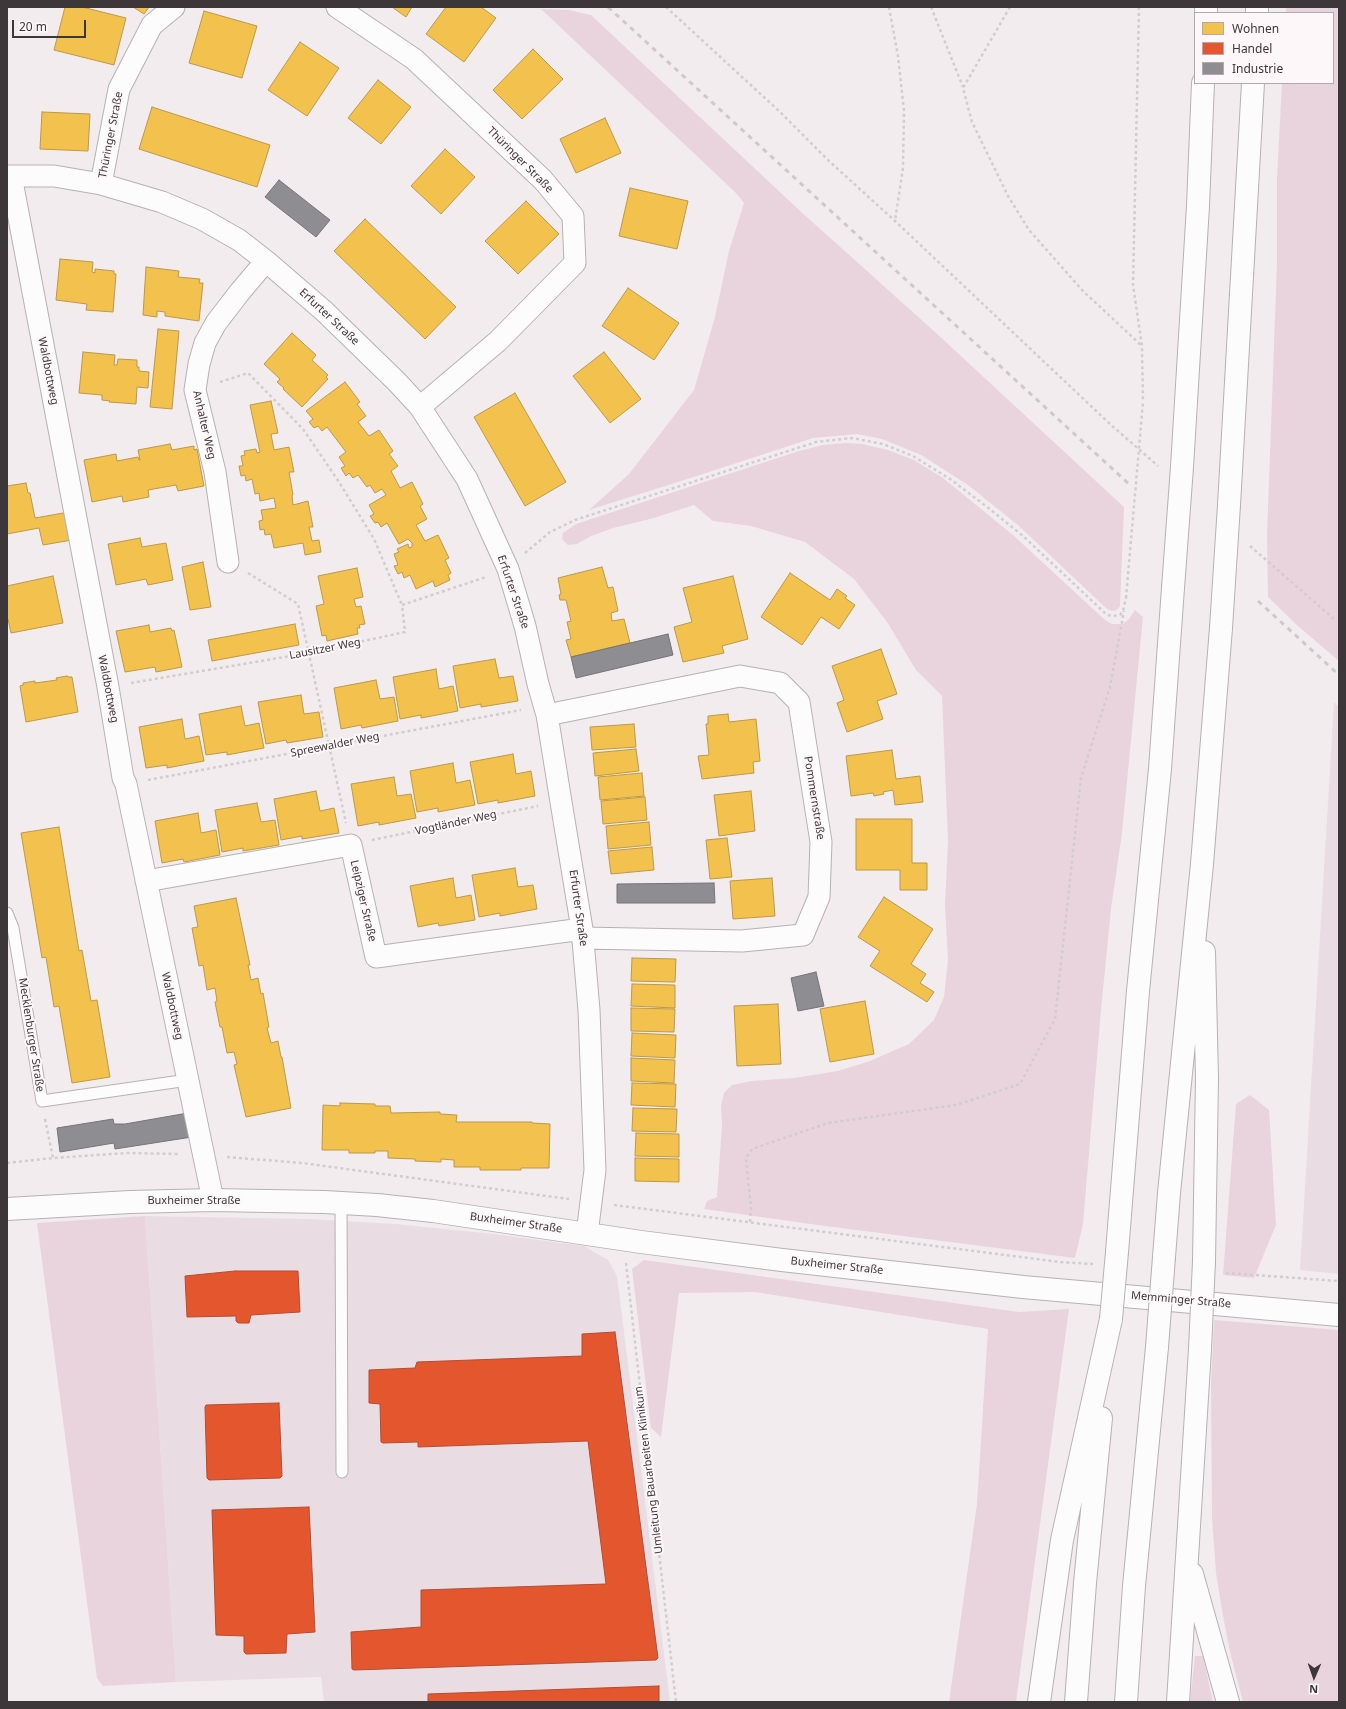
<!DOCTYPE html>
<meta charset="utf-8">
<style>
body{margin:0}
#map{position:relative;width:1346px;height:1709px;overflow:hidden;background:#f2ecef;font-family:"Noto Sans",sans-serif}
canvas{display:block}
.frame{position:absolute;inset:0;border:8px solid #3d373a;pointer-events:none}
.legend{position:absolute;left:1194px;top:12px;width:140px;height:72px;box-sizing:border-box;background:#fdf7fa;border:1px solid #b0aaad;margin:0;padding:5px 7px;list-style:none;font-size:12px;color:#3d373a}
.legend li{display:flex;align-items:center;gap:8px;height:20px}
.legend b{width:20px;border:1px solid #b0aaad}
.north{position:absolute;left:1294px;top:1657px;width:40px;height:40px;-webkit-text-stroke:3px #fdf7fa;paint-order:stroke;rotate:182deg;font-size:11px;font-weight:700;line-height:16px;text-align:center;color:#3d373a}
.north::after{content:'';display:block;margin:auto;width:14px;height:18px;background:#3d373a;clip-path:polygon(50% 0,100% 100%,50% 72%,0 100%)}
.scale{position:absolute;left:12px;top:20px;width:74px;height:18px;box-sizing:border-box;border:2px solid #3d373a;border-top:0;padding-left:5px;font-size:12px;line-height:14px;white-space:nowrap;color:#3d373a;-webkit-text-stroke:3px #fdf7fa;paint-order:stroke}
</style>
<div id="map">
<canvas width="1346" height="1709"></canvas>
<div class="frame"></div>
<ul class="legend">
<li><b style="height:11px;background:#f2c14e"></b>Wohnen</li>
<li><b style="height:11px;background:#e4572e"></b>Handel</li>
<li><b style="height:11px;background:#8d8d92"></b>Industrie</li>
</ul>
<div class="north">N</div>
<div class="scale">20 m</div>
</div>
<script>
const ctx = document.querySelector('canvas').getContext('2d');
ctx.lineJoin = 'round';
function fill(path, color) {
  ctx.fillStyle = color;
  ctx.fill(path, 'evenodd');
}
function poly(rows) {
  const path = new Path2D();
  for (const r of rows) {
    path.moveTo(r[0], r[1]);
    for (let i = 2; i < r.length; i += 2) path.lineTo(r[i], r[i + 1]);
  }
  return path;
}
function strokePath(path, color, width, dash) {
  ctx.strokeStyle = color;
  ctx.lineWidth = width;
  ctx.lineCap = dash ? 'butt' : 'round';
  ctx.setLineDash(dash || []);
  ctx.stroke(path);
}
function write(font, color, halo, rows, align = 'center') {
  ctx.font = font + ' "Noto Sans",sans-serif';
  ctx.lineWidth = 4;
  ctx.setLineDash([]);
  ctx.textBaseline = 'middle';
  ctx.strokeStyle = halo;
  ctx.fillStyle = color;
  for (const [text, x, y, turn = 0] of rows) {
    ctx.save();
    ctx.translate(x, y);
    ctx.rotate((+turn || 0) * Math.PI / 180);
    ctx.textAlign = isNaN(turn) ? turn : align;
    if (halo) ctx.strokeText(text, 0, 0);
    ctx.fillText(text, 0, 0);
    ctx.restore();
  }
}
fill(poly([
 [1334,702,1339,707,1339,1274,1300,1270],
 [145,1216,309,1219,396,1224,493,1234,584,1246,608,1260,617,1276,670,1702,324,1702,321,1677,176,1682]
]), '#eadce3');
fill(poly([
 [1286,7,1339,7,1339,661,1298,626,1268,597,1267,535,1277,263,1277,178,1282,83,1333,83,1333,13,1286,13],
 [541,9,569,10,591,15,798,209,935,332,1124,507,1120,606,1117,610,1112,611,1107,609,1019,526,968,485,921,455,882,439,857,434,813,438,697,476,589,510,629,474,694,390,715,317,729,251,744,203,735,192],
 [846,443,862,444,888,450,914,460,943,478,1013,535,1105,620,1112,624,1123,624,1129,619,1135,610,1143,617,1122,833,1111,909,1101,1010,1083,1224,1075,1258,825,1226,704,1209,707,1201,717,1197,722,1125,721,1106,724,1093,732,1085,752,1081,794,1078,838,1071,870,1061,909,1044,934,1020,944,997,948,960,945,905,948,841,942,696,916,670,887,622,854,579,805,542,751,526,713,521,694,505,654,518,613,528,591,536,577,544,568,545,562,539,563,533,576,524,799,451,823,445],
 [1250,1095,1269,1110,1276,1225,1254,1278,1223,1275,1236,1104],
 [145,1216,176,1682,103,1686,97,1678,37,1223],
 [644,1260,1019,1312,1069,1309,1016,1702,949,1702,977,1504,988,1329,755,1292,679,1293,661,1437,651,1428,632,1269],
 [1214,1320,1339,1330,1339,1702,1243,1702,1230,1652,1223,1616,1216,1573,1212,1518,1211,1386],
 [1195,1656,1203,1656,1213,1702,1190,1702]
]), '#e9d4de');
const homes = poly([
 [65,7,82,7,126,18,114,65,54,50,65,7],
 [133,7,149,7,144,14,133,7],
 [392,7,412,7,406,17,392,7],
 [446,7,481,7,496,18,464,62,426,34,446,7],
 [204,11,257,26,242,78,189,63,204,11],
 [300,42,339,68,307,116,268,90,300,42],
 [533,49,563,79,522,119,493,90,533,49],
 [378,80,411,107,381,144,348,118,378,80],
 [152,107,270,145,257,187,139,149,152,107],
 [42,112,90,114,88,151,40,149,42,112],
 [605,118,621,153,576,173,560,139,605,118],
 [445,149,475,177,441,214,411,186,445,149],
 [630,188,688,201,677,249,619,236,630,188],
 [526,201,559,234,518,274,485,241,526,201],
 [365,219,456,307,425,339,334,251,365,219],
 [60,259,93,262,92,272,95,273,95,269,114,271,114,274,116,274,113,312,86,310,87,304,56,300,60,259],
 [146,267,179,271,178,277,200,279,199,283,203,283,199,321,165,316,165,312,157,311,157,317,143,315,146,267],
 [628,288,679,323,654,360,602,326,628,288],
 [158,329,179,331,172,409,150,407,158,329],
 [292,333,316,355,312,360,328,375,326,377,328,379,302,407,283,389,284,388,277,382,280,379,264,364,292,333],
 [83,352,115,355,114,365,117,365,118,359,137,360,137,367,139,367,139,371,149,372,148,388,137,387,136,404,109,402,110,401,102,400,102,395,79,393,83,352],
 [604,352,641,399,610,423,573,376,604,352],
 [345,382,360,402,357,404,366,416,358,422,369,436,379,430,393,451,389,454,398,466,391,471,400,488,412,482,423,504,420,506,427,519,416,525,425,541,438,535,449,558,445,560,451,573,448,575,450,580,435,587,433,581,416,589,410,575,404,578,402,572,398,574,394,566,398,565,394,554,399,552,397,549,408,544,409,548,412,547,412,543,408,539,399,544,387,523,381,527,378,522,375,523,370,516,374,514,369,505,386,495,382,489,375,493,370,485,367,487,358,475,353,478,349,473,346,476,341,468,345,466,339,457,346,452,327,427,322,431,318,426,314,428,309,422,313,419,306,411,345,382],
 [515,393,566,482,525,506,474,417,515,393],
 [271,401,278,433,271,434,274,450,289,447,294,472,289,472,293,495,292,495,293,505,308,501,313,527,309,527,312,541,319,540,321,552,305,555,303,543,274,548,271,534,265,535,264,529,260,530,259,521,263,520,261,510,276,508,274,498,260,501,259,493,255,494,252,479,246,481,245,475,241,476,239,466,243,466,241,456,245,455,244,451,256,449,257,453,260,452,250,405,271,401],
 [170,444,172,450,194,446,194,450,197,449,204,486,178,491,176,485,148,490,149,497,123,502,122,496,92,502,84,460,116,454,117,461,138,457,139,460,140,460,138,450,170,444],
 [26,483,28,493,30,493,35,518,69,512,72,540,43,545,39,528,7,534,7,486,26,483],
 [140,538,142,547,166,543,173,580,148,585,146,579,116,585,108,544,140,538],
 [203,562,211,607,190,610,182,567,203,562],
 [602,567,608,588,613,587,618,611,611,613,612,621,624,619,630,643,571,657,566,640,571,639,567,622,571,621,566,600,560,600,559,595,561,594,558,578,602,567],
 [357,568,363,597,354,599,356,607,361,606,365,624,359,625,360,628,357,628,358,634,327,641,326,635,322,636,316,606,324,604,318,576,357,568],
 [790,573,830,600,837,589,847,596,845,598,855,605,839,629,821,617,802,645,761,617,790,573],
 [53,576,63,623,11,633,8,619,7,619,7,586,53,576],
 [733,576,748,639,722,646,724,653,683,662,674,627,692,622,683,588,733,576],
 [295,624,299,645,212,661,208,640,295,624],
 [149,625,150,632,171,628,172,631,174,630,182,667,156,672,155,667,125,672,116,631,149,625],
 [881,649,897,694,877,701,883,719,847,732,837,703,844,700,832,666,881,649],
 [495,659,499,678,513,676,518,701,481,707,481,704,460,708,453,666,495,659],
 [436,669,439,689,453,686,458,711,421,718,421,715,400,719,393,677,436,669],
 [67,676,68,677,72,677,78,712,26,722,20,686,23,685,23,683,35,681,35,683,57,680,56,678,67,676],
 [376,680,380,699,394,697,398,721,362,728,361,725,341,729,334,688,376,680],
 [301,695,304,714,319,712,323,737,287,743,286,740,266,744,258,702,301,695],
 [241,706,245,726,259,723,264,748,227,755,227,752,206,755,199,714,241,706],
 [728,714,729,722,756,719,760,761,753,762,754,773,702,779,698,756,709,755,706,724,708,724,708,716,728,714],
 [182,719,185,739,199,736,204,761,167,768,167,765,146,768,139,727,182,719],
 [634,724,636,747,592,750,590,727,634,724],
 [636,749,639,771,595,776,593,753,636,749],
 [892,750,896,779,920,776,923,802,895,805,893,790,883,792,884,794,874,796,873,793,851,796,846,756,892,750],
 [513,754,516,774,531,771,535,796,498,803,498,800,478,804,470,762,513,754],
 [453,763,456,783,470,780,475,805,438,812,438,808,417,812,410,771,453,763],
 [642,773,644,796,600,800,598,777,642,773],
 [394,777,397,796,411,794,416,818,379,825,379,822,358,826,351,784,394,777],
 [316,791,320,811,334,808,339,833,302,839,302,836,281,840,274,799,316,791],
 [751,791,755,831,719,836,714,795,751,791],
 [645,797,647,820,603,824,601,801,645,797],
 [257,803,261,822,275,820,279,845,243,851,243,848,222,852,215,810,257,803],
 [198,813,201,833,216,830,220,855,184,862,183,859,162,863,155,821,198,813],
 [856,819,912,819,912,863,927,863,927,890,900,890,900,870,856,870,856,819],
 [649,822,651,845,608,849,606,826,649,822],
 [59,827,79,951,82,950,91,1001,97,1000,110,1077,72,1083,59,1006,54,1007,46,957,42,958,21,833,59,827],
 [727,838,732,877,710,879,706,840,727,838],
 [652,847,654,870,611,874,608,851,652,847],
 [515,868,518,887,533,885,537,909,500,916,500,913,479,917,472,875,515,868],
 [453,878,456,898,471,895,475,920,439,926,438,923,418,927,410,886,453,878],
 [772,878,775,916,733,919,730,881,772,878],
 [884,897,933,929,911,964,926,974,920,983,934,992,927,1002,870,966,880,951,858,937,884,897],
 [236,898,250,965,248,965,251,980,258,978,261,994,263,993,269,1027,267,1028,271,1043,278,1041,281,1057,282,1057,291,1108,246,1117,234,1065,237,1064,234,1052,227,1053,222,1027,220,1027,215,1002,217,1001,215,988,207,990,203,965,199,966,192,928,198,927,194,906,236,898],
 [632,958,676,959,675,982,631,981,632,958],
 [632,984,675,985,675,1008,631,1006,632,984],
 [865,1001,874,1054,830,1062,820,1009,865,1001],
 [778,1004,781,1064,737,1066,734,1006,778,1004],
 [631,1008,675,1009,674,1032,631,1031,631,1008],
 [632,1033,676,1035,675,1058,631,1056,632,1033],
 [631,1058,675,1060,674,1083,631,1081,631,1058],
 [632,1083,676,1084,675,1107,631,1105,632,1083],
 [340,1103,375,1104,375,1106,390,1106,391,1113,440,1112,440,1114,457,1115,456,1122,532,1122,532,1123,550,1124,549,1168,521,1168,521,1170,480,1170,480,1167,454,1167,454,1160,441,1159,441,1162,415,1161,415,1159,388,1158,388,1151,375,1151,375,1153,349,1153,349,1150,322,1150,323,1105,340,1106,340,1103],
 [633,1108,677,1109,676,1132,632,1131,633,1108],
 [636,1133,679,1134,679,1157,635,1156,636,1133],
 [635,1158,679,1159,679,1182,635,1181,635,1158]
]);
fill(homes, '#f2c14e');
strokePath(homes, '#bc9848', 1);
const shops = poly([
 [235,1271,298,1271,300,1312,251,1315,249,1323,238,1323,236,1321,236,1316,187,1317,185,1276,235,1271],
 [615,1332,658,1658,656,1660,354,1670,352,1669,351,1632,421,1627,421,1590,606,1584,588,1441,418,1447,418,1442,383,1443,381,1442,380,1404,369,1403,369,1370,415,1368,417,1362,582,1356,582,1334,615,1332],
 [279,1403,282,1476,280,1478,209,1480,207,1478,205,1407,206,1405,279,1403],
 [309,1507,315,1632,287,1634,286,1653,246,1654,244,1652,244,1636,216,1635,212,1510,309,1507],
 [659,1686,659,1702,428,1702,428,1694,659,1686]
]);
fill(shops, '#e4572e');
strokePath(shops, '#b24d32', 1);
const industry = poly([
 [279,180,330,220,316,237,265,197,279,180],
 [668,634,673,655,576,678,571,657,668,634],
 [714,883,715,903,617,903,617,884,714,883],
 [816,972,824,1006,798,1011,791,978,816,972],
 [188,1113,192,1137,115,1149,114,1143,60,1152,57,1128,113,1119,114,1124,125,1124,188,1113]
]);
fill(industry, '#8d8d92');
strokePath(industry, '#757378', 1);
const service = poly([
 [7,913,13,928,42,1101,188,1080],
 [341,1203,342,1472]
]);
const minor = poly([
 [337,7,414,59,543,180,573,216,575,263,498,341,420,407],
 [7,176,54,176,101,184,162,202,202,219,239,240,266,261,324,311,397,382,420,407,467,479,508,569,525,626,538,684,547,715,561,802,582,929,589,1010,595,1170,587,1234],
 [11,176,108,687,123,778,126,784,213,1200],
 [101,184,119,89,152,25,174,7],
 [228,562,215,472,195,390,199,364,205,343,216,323,239,293,266,261],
 [547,715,740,676,780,683,799,702,821,842,819,897,803,935,742,941,582,938],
 [146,881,351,845,376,957,582,929]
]);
const tertiary = poly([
 [7,1209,130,1202,213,1200,324,1202,377,1205,433,1211,641,1242,782,1260,1023,1287,1339,1315]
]);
const motorway = poly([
 [1206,13,1206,7],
 [1257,13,1257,7],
 [1182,467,1198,206,1203,83],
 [1229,505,1253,83],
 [1117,1252,1138,991,1160,769,1173,588],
 [1164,1257,1169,1193,1202,864,1221,628],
 [1204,1261,1207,1078,1204,952],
 [1192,1574,1228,1702],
 [1039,1702,1062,1540,1111,1319],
 [1076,1702,1085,1583,1101,1418],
 [1126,1702,1134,1586,1157,1347],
 [1178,1702,1200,1349]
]);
strokePath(service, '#b6b1b3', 13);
strokePath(minor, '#b6b1b3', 23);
strokePath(tertiary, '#b6b1b3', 24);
strokePath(motorway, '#b6b1b3', 24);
strokePath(poly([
 [666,7,779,111,829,161,895,221,1110,424,1158,466],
 [889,7,898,56,904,111,903,168,895,221],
 [931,7,963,87],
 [1010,7,963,88,972,122,1008,196,1029,230,1082,290,1142,346],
 [1139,7,1133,285,1142,346,1143,402],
 [220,382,248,373,303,429,339,482,374,539,402,605],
 [1250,546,1334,619],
 [525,553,550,532,575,520,816,442,852,438,883,444,913,456,950,479,986,506,1023,536,1106,614,1111,616,1120,615,1123,611,1126,598],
 [248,573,298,604,346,823],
 [131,683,308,653,405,632,402,605,486,577],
 [148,780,521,710],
 [372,840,538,806],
 [45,1119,53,1158],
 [227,1157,302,1163,569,1199],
 [7,1163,53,1158,127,1153,180,1154],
 [614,1205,1060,1262,1093,1264],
 [750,1222,751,1208,746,1158,752,1149,828,1123,956,1105,1020,1084,1055,1019,1081,778,1110,687,1124,611],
 [626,1263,676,1702],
 [1226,1273,1339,1281]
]), '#d1cdcf', 2.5, [3, 3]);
strokePath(service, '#fdfcfd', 11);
strokePath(minor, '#fdfcfd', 21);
strokePath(tertiary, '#fdfcfd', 22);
strokePath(motorway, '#fdfcfd', 22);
strokePath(poly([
 [608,7,1129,484],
 [1258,601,1339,675]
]), '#cccacb', 3, [5, 5]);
const motorwayBridge = poly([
 [1173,588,1182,467],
 [1221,628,1229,505],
 [1111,1319,1117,1252],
 [1157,1347,1164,1257],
 [1200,1349,1204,1261]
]);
strokePath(motorwayBridge, '#b6b1b3', 24, []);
strokePath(poly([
 [1126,598,1143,402]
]), '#d1cdcf', 2.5, [3, 3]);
strokePath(motorwayBridge, '#fdfcfd', 22);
write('11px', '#3d373a', '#fdf7fa', [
 ["Thüringer Straße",111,135,-79],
 ["Thüringer Straße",520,160,45],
 ["Erfurter Straße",329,317,43],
 ["Waldbottweg",48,371,79],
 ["Anhalter Weg",204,425,77],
 ["Erfurter Straße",513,592,71],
 ["Lausitzer Weg",325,649,-11],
 ["Waldbottweg",108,689,79],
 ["Spreewalder Weg",335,745,-11],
 ["Pommernstraße",814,798,81],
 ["Vogtländer Weg",456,823,-12],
 ["Leipziger Straße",363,901,77],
 ["Erfurter Straße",578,908,82],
 ["Waldbottweg",172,1006,78],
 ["Mecklenburger Straße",31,1035,81],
 ["Buxheimer Straße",194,1201],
 ["Buxheimer Straße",516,1223,8],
 ["Buxheimer Straße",837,1266,6],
 ["Memminger Straße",1181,1300,5],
 ["Umleitung Bauarbeiten Klinikum",649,1470,-97]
]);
</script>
